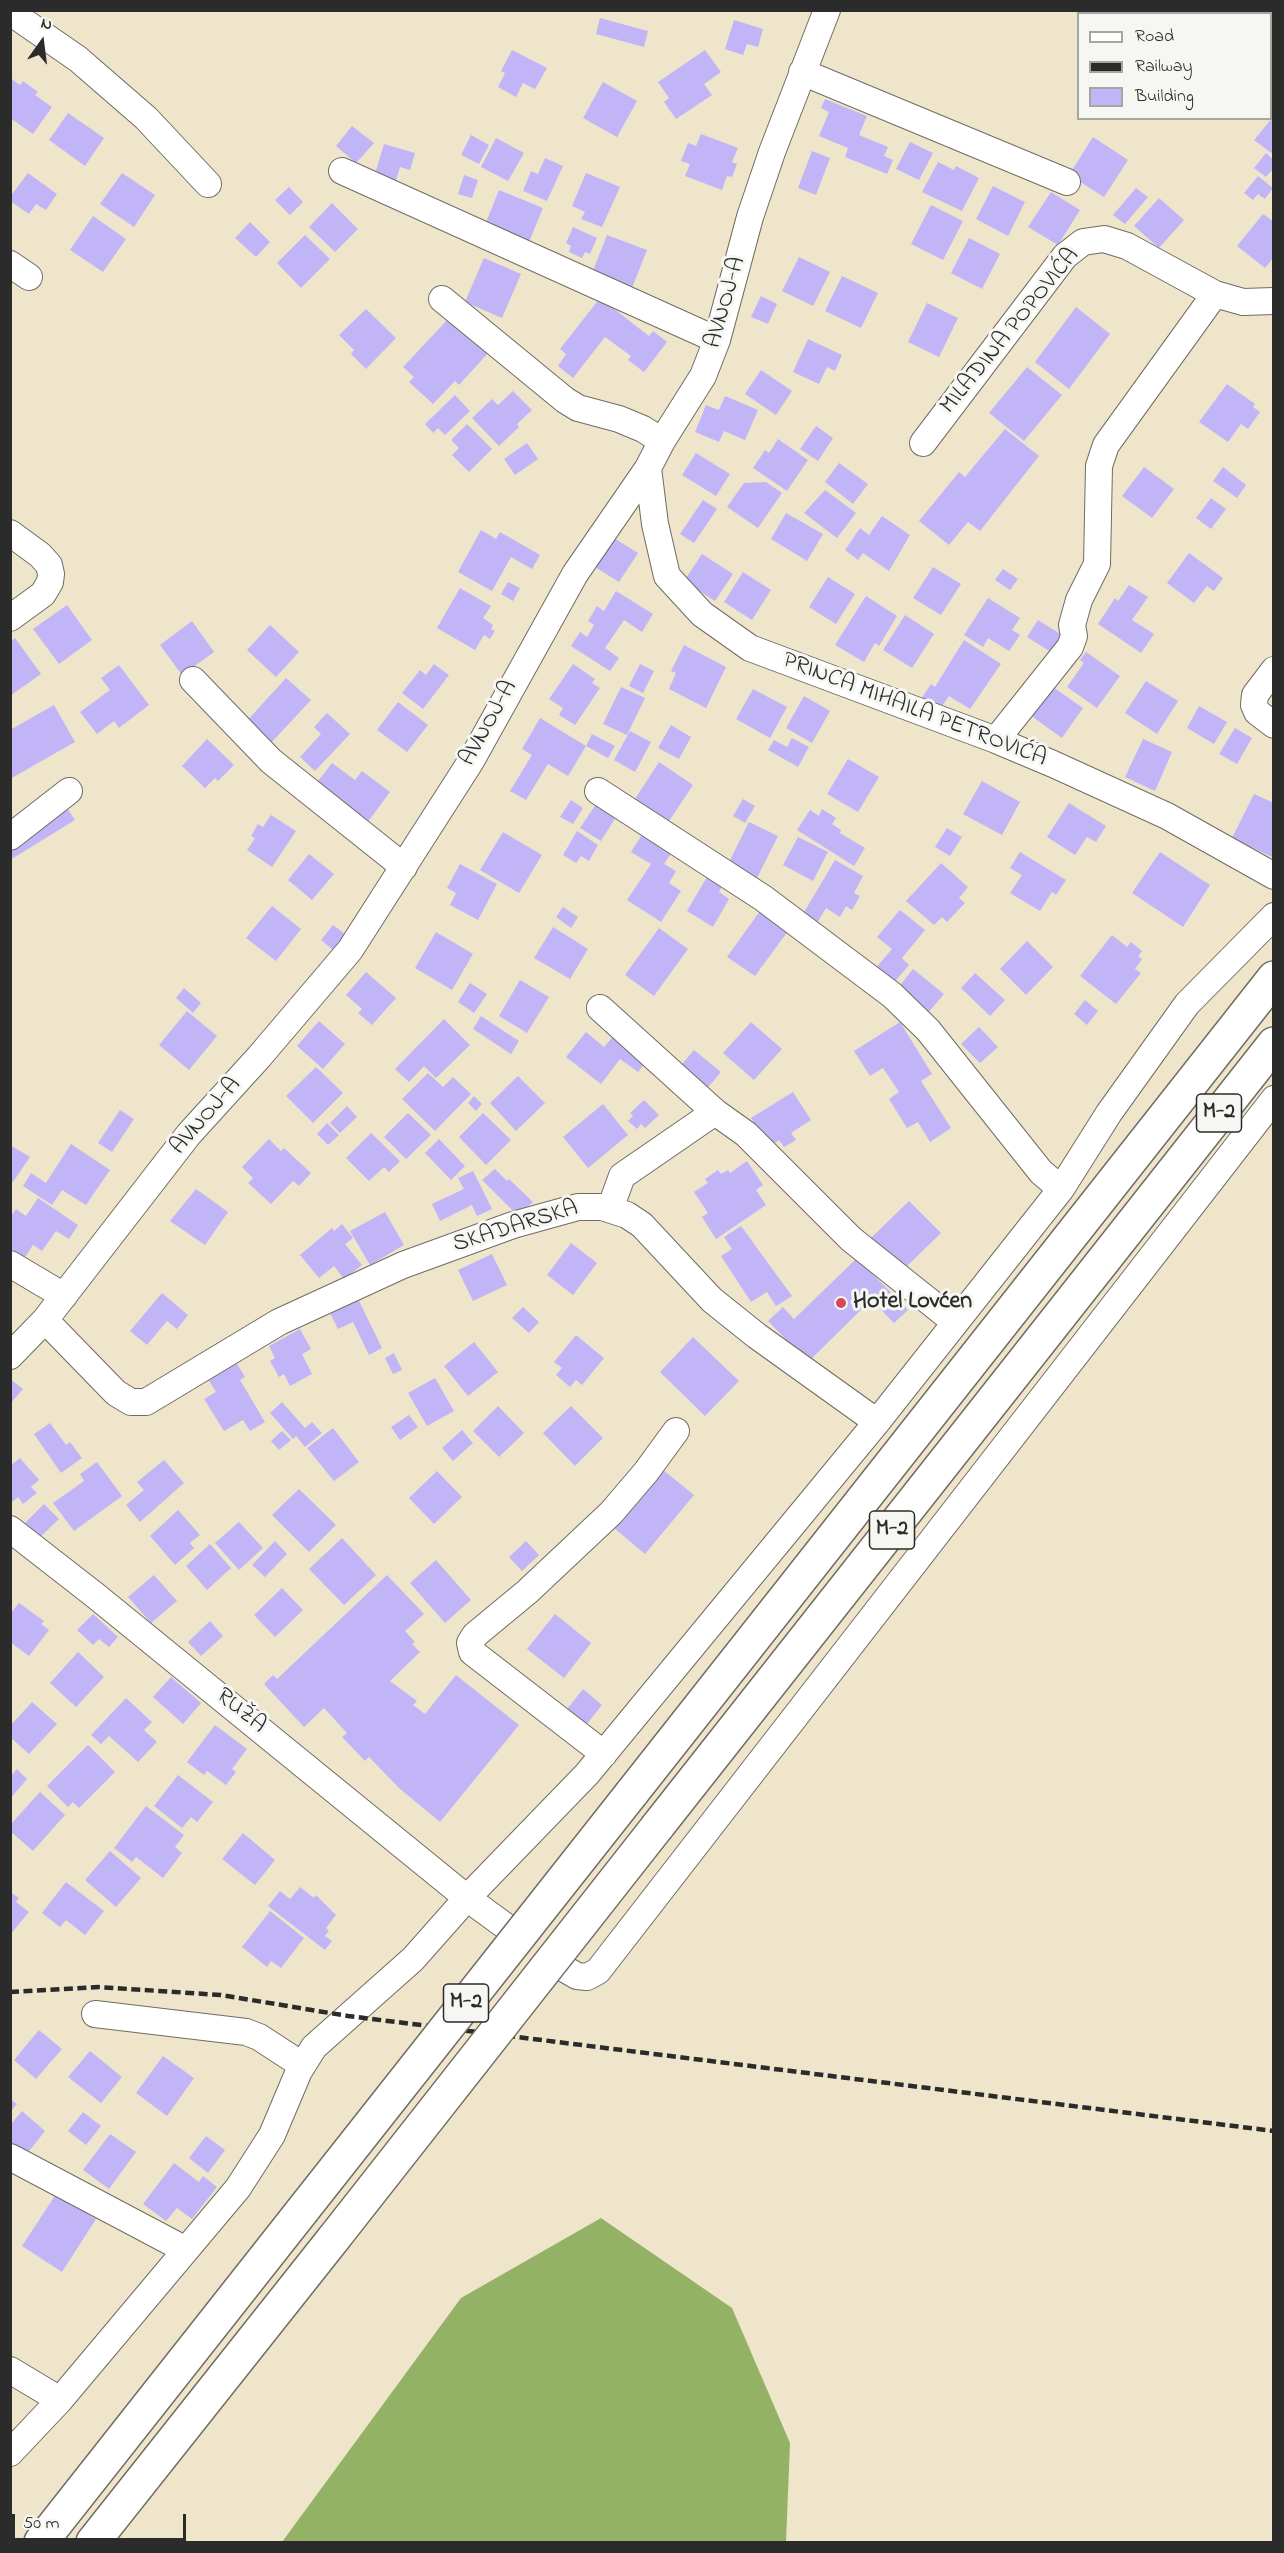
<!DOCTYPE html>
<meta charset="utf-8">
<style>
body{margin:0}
#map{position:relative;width:1284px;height:2553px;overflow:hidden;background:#efe5cb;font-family:"Indie Flower",sans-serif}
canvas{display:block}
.frame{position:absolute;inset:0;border:12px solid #2b2b2b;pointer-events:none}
.legend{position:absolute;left:1077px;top:12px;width:195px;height:108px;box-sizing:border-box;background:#f6f6f2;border:2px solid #a5a5a2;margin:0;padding:8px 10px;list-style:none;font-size:18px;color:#2b2b2b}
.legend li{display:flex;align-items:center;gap:12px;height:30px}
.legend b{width:30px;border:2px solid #a5a5a2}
.north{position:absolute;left:12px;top:12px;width:60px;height:60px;-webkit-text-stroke:4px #f6f6f2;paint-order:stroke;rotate:14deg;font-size:16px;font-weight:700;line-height:24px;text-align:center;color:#2b2b2b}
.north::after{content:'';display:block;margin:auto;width:21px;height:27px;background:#2b2b2b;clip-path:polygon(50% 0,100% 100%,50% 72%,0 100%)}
.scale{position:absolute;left:12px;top:2514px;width:174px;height:27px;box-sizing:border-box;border:3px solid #2b2b2b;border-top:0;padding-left:8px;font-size:18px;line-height:21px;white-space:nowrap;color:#2b2b2b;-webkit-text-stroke:4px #f6f6f2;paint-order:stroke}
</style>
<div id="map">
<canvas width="1284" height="2553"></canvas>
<div class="frame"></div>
<ul class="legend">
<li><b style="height:8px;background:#fff"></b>Road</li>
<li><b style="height:8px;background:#2b2b2b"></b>Railway</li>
<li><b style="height:16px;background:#c1b5f8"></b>Building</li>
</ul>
<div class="north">N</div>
<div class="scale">50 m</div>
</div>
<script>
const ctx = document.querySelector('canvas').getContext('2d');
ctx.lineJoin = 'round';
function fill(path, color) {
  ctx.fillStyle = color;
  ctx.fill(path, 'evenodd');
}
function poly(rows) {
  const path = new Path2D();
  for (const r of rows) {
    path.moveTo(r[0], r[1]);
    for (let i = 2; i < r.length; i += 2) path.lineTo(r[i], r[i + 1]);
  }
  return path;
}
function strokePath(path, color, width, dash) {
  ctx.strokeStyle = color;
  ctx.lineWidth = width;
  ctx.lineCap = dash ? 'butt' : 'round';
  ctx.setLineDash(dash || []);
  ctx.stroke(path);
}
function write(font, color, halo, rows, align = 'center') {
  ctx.font = font + ' "Indie Flower",sans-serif';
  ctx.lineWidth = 6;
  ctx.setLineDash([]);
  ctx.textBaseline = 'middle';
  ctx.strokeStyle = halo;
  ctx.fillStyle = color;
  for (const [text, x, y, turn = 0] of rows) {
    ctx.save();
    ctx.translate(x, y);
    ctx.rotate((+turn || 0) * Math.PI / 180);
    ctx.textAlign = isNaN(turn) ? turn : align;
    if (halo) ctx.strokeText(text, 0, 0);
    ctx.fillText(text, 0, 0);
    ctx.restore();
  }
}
fill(poly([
 [601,2218,732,2308,790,2443,786,2542,282,2542,461,2298]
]), '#94b266');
fill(poly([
 [1223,10,1232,10,1235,14,1220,14],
 [600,18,648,31,644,47,596,34],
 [734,20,763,29,758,47,747,44,743,55,725,49],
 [512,50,547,68,535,89,523,83,516,97,498,87,505,73,501,71],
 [705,50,721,72,704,84,712,95,676,119,664,102,669,98,658,82],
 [10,78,20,85,23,81,38,92,35,95,52,107,33,134,10,118],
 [603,82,637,101,617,137,583,118],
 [825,99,867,116,859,135,888,147,884,156,893,160,887,174,845,157,848,148,819,136,829,112,821,108],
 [68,113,104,138,85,166,49,140],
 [1274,116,1274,155,1254,140],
 [352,126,374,143,356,163,336,146],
 [701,134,738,148,732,162,737,164,732,177,727,176,722,190,685,176,690,164,681,161,688,143,696,146],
 [471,135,489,145,479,164,461,155],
 [1093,137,1128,160,1104,197,1069,175],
 [496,138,524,153,508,181,481,167],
 [910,142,933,153,919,180,896,169],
 [384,144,415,153,410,170,400,167,394,187,373,180],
 [812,151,830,158,816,195,798,188],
 [1266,153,1274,160,1274,168,1266,177,1254,168],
 [545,158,563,166,547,201,523,191,531,171,538,174],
 [938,162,954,170,956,166,979,178,962,211,922,192],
 [28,173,57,194,46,210,36,204,29,214,10,201,10,197],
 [122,173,155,195,134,227,100,204],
 [586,173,620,187,602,227,581,219,585,212,572,206],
 [464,175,478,180,472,198,458,194],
 [1258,176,1273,188,1265,199,1258,194,1253,200,1244,193],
 [993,186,1025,202,1008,236,976,219],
 [289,187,303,202,290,215,275,200],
 [1136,188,1148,197,1125,224,1113,215],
 [499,190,543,208,529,242,485,225],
 [1051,192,1080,210,1058,245,1028,227],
 [1159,198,1184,220,1159,248,1134,226],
 [332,203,358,229,335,252,309,227],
 [931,205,963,221,943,260,911,244],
 [1263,214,1274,222,1274,257,1265,268,1237,246],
 [93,216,126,239,103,272,70,250],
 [250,222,270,242,256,257,235,238],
 [573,227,597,238,590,254,585,252,582,258,569,252,571,246,566,243],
 [305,235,330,259,301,288,277,263],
 [607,235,647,250,630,293,590,278],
 [969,238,1000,254,982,289,951,273],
 [799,257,830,272,813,306,782,291],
 [484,258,521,274,502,318,465,302],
 [842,276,878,293,861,328,825,311],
 [761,296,777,304,768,324,751,317],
 [600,298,649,336,653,331,667,342,644,372,628,360,631,356,605,337,573,378,558,366,566,354,560,349],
 [927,303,958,318,939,357,908,342],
 [1076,307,1110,334,1069,389,1035,362],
 [366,309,396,338,366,369,351,354,354,350,339,335],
 [451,316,489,352,459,385,455,381,433,404,409,382,414,377,403,367],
 [808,339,842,355,835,371,827,367,819,384,793,372],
 [1027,367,1062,395,1024,441,989,413],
 [761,370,792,391,776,415,745,394],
 [1227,384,1255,404,1253,407,1260,412,1248,429,1241,424,1228,442,1199,422],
 [513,391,532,410,517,424,519,427,499,446,472,418,492,399,498,405],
 [455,395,470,411,445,435,438,428,433,433,425,424],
 [725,396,758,410,745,440,724,431,719,442,695,432,706,405,719,410],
 [467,424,492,449,469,472,452,455,459,448,451,440],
 [816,426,833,438,818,461,800,449],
 [1005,429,1039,456,980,531,968,522,949,545,919,521,959,472,965,477],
 [778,439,808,460,787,491,753,468,765,450,769,453],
 [527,443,538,459,515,475,504,459],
 [696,453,730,474,716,496,682,475],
 [839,463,868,484,853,504,825,482],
 [1144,467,1174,489,1152,518,1122,496],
 [1223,467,1246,485,1237,498,1213,481],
 [766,482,782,493,758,528,727,507,744,483],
 [825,490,856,513,837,538,804,513],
 [1211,498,1226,509,1211,529,1196,518],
 [703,500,717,509,694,543,680,534],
 [786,513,823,534,807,561,771,539],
 [882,516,910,535,889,571,863,553,858,560,845,550,860,528,869,535],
 [481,530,496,539,500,532,540,555,532,569,511,557,492,591,458,572],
 [614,538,638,553,619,582,595,567],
 [1189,553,1223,578,1214,591,1207,586,1194,603,1167,583],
 [702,554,733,574,715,601,684,581],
 [933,567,961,584,941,615,913,598],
 [1003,569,1018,579,1010,590,995,580],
 [743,572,771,590,752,620,724,602],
 [828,577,855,594,836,624,809,607],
 [508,582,520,588,513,601,501,594],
 [1129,585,1148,597,1132,620,1154,634,1141,653,1098,624,1115,598,1118,601],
 [460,588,491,606,483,618,493,625,491,629,495,631,490,639,484,635,475,650,437,628],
 [616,591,653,614,642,632,624,620,605,648,619,658,610,671,571,646,580,632,587,637,594,625,588,621,597,606,604,611],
 [866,596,897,616,879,646,875,643,864,662,835,645],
 [988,598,1020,618,1012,630,1020,635,1009,651,988,638,983,647,964,635],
 [67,605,92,640,59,664,33,629],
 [905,615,934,634,912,668,883,650],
 [1038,620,1065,637,1054,654,1027,637],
 [192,621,214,652,182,675,160,645],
 [270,625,299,652,276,677,247,650],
 [15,638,41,674,10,696,10,642],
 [964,640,1001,664,970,709,949,696,937,713,919,702,931,684,935,687],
 [684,645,726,667,706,708,669,689,676,673,671,671],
 [1086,652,1120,676,1097,708,1067,687,1084,663,1080,660],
 [434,664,449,675,423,709,402,693,420,670,426,675],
 [573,664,595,679,592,683,600,688,575,725,559,715,563,708,549,699],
 [640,664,654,671,643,693,629,686],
 [119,665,149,705,119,728,114,721,97,734,80,712,110,690,101,678],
 [286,678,311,700,270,744,246,722],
 [1146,681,1178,701,1157,734,1125,713],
 [1050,685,1083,708,1062,738,1030,715],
 [621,687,645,698,627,735,603,724],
 [753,689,787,707,770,738,736,719],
 [804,696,830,711,812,743,786,728],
 [398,702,428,725,407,752,377,730],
 [54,705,75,742,10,779,10,730],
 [1199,706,1227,722,1214,744,1187,728],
 [327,713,350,734,315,771,300,757,321,734,314,727],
 [540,718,586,746,568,776,548,764,526,800,510,791,532,755,522,749],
 [671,725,691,737,679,759,658,748],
 [1235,728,1252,738,1237,764,1219,754],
 [630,731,651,742,635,772,614,760],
 [592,734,615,746,608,758,586,746],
 [792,738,809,747,798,767,768,750,774,740,787,747],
 [207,739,234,765,218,781,215,778,205,788,182,766],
 [1143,739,1172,752,1155,791,1125,777],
 [848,759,879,777,858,812,827,794],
 [659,762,693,785,669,821,635,799],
 [332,763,355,780,362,771,390,792,364,827,312,789],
 [982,781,1020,802,1002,835,963,814],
 [1254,794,1274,803,1274,858,1232,838],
 [743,799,755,806,745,823,733,816],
 [571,800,583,808,573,824,560,817],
 [1069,803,1106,826,1096,842,1087,837,1075,855,1047,837],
 [596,804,616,817,601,841,580,828],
 [65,805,75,820,10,860,10,841],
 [822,809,836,818,832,824,841,830,840,833,865,848,854,866,797,830,810,810,819,816],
 [271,815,296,831,272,867,247,850,255,838,251,836,258,824,263,827],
 [749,822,778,836,757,878,728,864],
 [947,828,962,837,950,856,935,847],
 [577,831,598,845,589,861,581,856,576,863,563,855],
 [503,832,542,855,519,893,480,870],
 [643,833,672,852,664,864,676,871,669,883,681,891,661,922,627,900,651,864,631,852],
 [798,837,828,852,813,881,783,865],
 [1020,852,1066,880,1056,895,1052,892,1040,911,1010,893,1022,875,1010,868],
 [1160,852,1210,885,1183,927,1132,893],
 [309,854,334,874,312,900,288,880],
 [835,860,863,876,854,893,860,896,852,910,846,906,840,917,826,908,817,923,803,914],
 [941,863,968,887,959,898,965,903,947,922,942,917,934,925,906,901],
 [460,864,497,884,478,920,450,905,456,893,447,888],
 [707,877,722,886,719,892,729,899,713,927,687,911],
 [272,906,301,929,276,961,246,938],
 [563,907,578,917,571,928,556,917],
 [900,910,925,930,902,958,909,965,892,985,874,970,892,949,877,937],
 [760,911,788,931,755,976,727,957],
 [333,925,345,934,333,950,321,940],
 [553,927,588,949,570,979,534,958],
 [659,928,688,949,654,996,625,975],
 [436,932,473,954,452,990,415,968],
 [1112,935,1127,947,1131,942,1142,951,1138,956,1142,959,1135,969,1141,973,1116,1004,1080,976],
 [1027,941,1053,967,1026,995,1000,969],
 [913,969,944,994,928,1013,898,988],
 [366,972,396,998,372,1025,358,1013,362,1009,346,995],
 [975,973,1005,1000,990,1016,961,988],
 [520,980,549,997,527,1033,499,1016],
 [470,983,487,994,474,1013,458,1002],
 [184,988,201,1003,193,1013,176,998],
 [1085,1000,1098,1011,1087,1025,1074,1014],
 [187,1011,217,1036,189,1070,159,1045],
 [481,1016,519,1041,511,1054,473,1029],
 [444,1019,470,1045,436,1078,424,1066,409,1082,395,1069],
 [319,1021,345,1044,323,1069,297,1046],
 [751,1022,782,1049,754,1080,723,1053],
 [900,1022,932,1074,921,1081,951,1128,930,1142,918,1122,907,1128,889,1099,899,1092,883,1068,870,1076,854,1051],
 [979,1027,998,1047,980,1063,961,1044],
 [586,1032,604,1047,615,1034,648,1059,638,1072,620,1059,601,1084,566,1057],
 [694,1050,721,1072,704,1092,677,1070],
 [316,1067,343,1093,313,1123,286,1096],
 [428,1073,443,1087,453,1077,471,1094,435,1131,402,1099],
 [518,1076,545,1103,516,1131,490,1103],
 [793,1092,811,1120,791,1133,796,1140,784,1147,779,1140,769,1147,751,1118],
 [474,1096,482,1104,476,1111,468,1103],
 [644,1100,659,1115,645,1128,641,1124,637,1129,628,1121,633,1116,630,1113],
 [603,1104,628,1135,588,1168,563,1137],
 [347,1106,357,1117,340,1133,330,1123],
 [120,1110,134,1119,112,1152,98,1143],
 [408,1113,431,1135,406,1159,384,1137],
 [483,1113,511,1140,486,1165,459,1137],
 [327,1123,339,1135,328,1145,317,1134],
 [371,1133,400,1161,389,1172,384,1167,369,1181,346,1158],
 [269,1139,281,1151,284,1148,311,1173,299,1186,293,1181,271,1204,248,1183,253,1178,242,1167],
 [439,1139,465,1166,451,1180,425,1153],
 [71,1144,110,1170,86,1205,62,1190,52,1205,23,1186,31,1173,46,1183],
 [10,1145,30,1157,13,1182,10,1180],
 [747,1161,763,1185,756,1190,766,1205,716,1239,702,1217,708,1213,694,1192,708,1183,705,1179,718,1170,721,1174,728,1170,730,1173],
 [495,1169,507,1181,509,1179,533,1202,518,1216,482,1180],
 [473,1171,492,1209,477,1216,472,1205,440,1221,432,1204,464,1189,458,1178],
 [196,1189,228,1212,205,1245,170,1221],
 [38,1198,78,1225,69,1239,56,1231,42,1251,33,1245,25,1257,10,1248,10,1217,16,1209,26,1216],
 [909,1201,941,1233,902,1271,870,1239],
 [385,1212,404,1245,370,1265,350,1231],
 [342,1224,353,1238,345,1244,362,1265,344,1279,334,1266,319,1278,300,1255,332,1228,334,1231],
 [741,1226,792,1296,776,1306,767,1292,751,1302,721,1256,732,1249,724,1237],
 [571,1243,597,1263,573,1295,547,1275],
 [492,1254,507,1285,473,1301,458,1270],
 [857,1258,908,1310,894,1323,871,1300,808,1362,768,1321,783,1307,794,1319],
 [162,1293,188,1315,177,1329,167,1321,147,1345,130,1331],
 [358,1299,382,1348,369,1355,353,1322,338,1329,330,1313],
 [523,1307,539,1322,529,1333,512,1318],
 [300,1329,311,1349,302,1354,312,1374,290,1386,284,1374,279,1377,270,1361,275,1358,269,1346],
 [576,1335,604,1358,582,1385,576,1380,570,1387,556,1375,562,1368,554,1362],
 [693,1337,739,1381,705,1416,660,1372],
 [474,1342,498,1372,468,1396,444,1366],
 [394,1353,402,1370,393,1374,385,1358],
 [236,1362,245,1377,240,1380,265,1422,250,1431,243,1420,224,1431,204,1399,216,1392,208,1379],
 [435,1378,454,1411,427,1426,408,1393],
 [10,1379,23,1389,10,1404],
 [282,1402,305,1428,312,1422,322,1433,305,1447,296,1436,293,1439,270,1413],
 [498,1406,524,1433,499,1457,473,1431],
 [571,1406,603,1438,575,1466,543,1433],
 [409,1415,418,1427,400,1440,391,1427],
 [50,1423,66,1445,70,1442,82,1458,61,1473,34,1434],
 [333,1428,359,1462,334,1481,307,1448],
 [462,1430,473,1443,453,1461,442,1448],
 [282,1431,291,1440,279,1450,271,1441],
 [20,1458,39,1480,31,1487,37,1493,23,1504,18,1497,12,1502,10,1499,10,1466],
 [164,1460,184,1483,140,1522,126,1505,144,1490,137,1482],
 [97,1462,122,1496,74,1531,53,1503,84,1481,80,1474],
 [663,1470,694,1495,645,1554,614,1528],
 [437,1471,462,1497,434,1524,409,1498],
 [299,1489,336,1525,309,1552,272,1515],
 [44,1504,59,1519,38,1539,23,1525],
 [178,1510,200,1535,190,1543,194,1548,175,1565,150,1536],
 [239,1522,263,1548,239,1570,215,1543],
 [342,1538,376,1575,344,1605,309,1569],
 [275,1541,287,1554,265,1577,252,1565],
 [526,1541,539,1555,522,1571,509,1557],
 [210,1544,231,1568,207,1590,186,1566],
 [436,1560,471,1600,445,1623,410,1583],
 [154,1575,177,1601,151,1623,128,1597],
 [387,1575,424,1614,405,1631,415,1642,412,1644,420,1652,390,1681,417,1701,413,1705,425,1714,456,1675,519,1725,440,1822,399,1788,369,1757,365,1761,342,1737,347,1733,324,1708,304,1727,264,1684,273,1675,277,1679],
 [282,1588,303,1610,275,1637,254,1615],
 [19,1603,44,1621,41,1624,49,1630,29,1656,10,1642,10,1614],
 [93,1614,118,1637,109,1647,99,1639,93,1645,77,1630],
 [555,1614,591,1643,564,1678,527,1649],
 [210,1621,223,1636,201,1656,188,1642],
 [78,1652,104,1677,76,1707,50,1683],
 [171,1677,201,1703,183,1724,153,1697],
 [583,1689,602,1705,586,1725,567,1709],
 [126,1698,152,1722,144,1730,157,1742,138,1762,109,1736,101,1744,91,1735],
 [32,1702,57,1724,29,1754,10,1737,10,1726],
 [215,1725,247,1749,232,1769,236,1772,226,1785,207,1771,204,1775,187,1762],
 [88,1745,115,1772,79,1808,73,1802,68,1807,47,1786],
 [17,1769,27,1779,10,1799,10,1777],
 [178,1775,213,1802,197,1822,191,1817,182,1828,154,1806],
 [40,1792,65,1815,33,1851,10,1831,10,1825],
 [146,1806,184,1835,175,1847,182,1853,163,1878,136,1857,132,1862,114,1848],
 [243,1833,275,1860,255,1885,222,1859],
 [110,1851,141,1878,116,1907,85,1880],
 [66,1882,104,1911,85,1935,66,1920,60,1927,42,1913],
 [300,1887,314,1898,316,1895,336,1915,326,1928,329,1931,325,1936,332,1941,325,1950,268,1906,280,1891,290,1899],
 [10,1892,19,1898,16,1902,29,1912,10,1935],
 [270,1911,304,1938,281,1968,271,1961,267,1967,242,1947],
 [39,2030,62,2049,36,2079,14,2060],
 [90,2051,122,2077,101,2103,68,2077],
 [163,2056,194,2078,167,2116,136,2093],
 [10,2099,17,2104,10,2112],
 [22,2111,45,2131,26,2155,10,2142,10,2125],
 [83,2112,101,2126,86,2145,68,2131],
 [110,2134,136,2152,109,2189,83,2170],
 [206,2136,225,2150,208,2173,189,2158],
 [174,2163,199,2182,203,2176,217,2187,192,2219,177,2208,166,2221,143,2204],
 [56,2194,96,2219,62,2272,22,2246]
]), '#c1b5f8');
strokePath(poly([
 [512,1931,556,1964]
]), '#c8c0ab', 26, [26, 13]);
const minor = poly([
 [10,12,78,59,146,118,208,184],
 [802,72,1067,182],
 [342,171,717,340],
 [10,264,29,277],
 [442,299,565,400,578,408,619,419,643,429,662,441],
 [923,443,1065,256,1083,242,1104,239,1127,246,1215,294,1243,302,1274,301],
 [648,468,655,524,667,576,702,614,750,648,996,740,1053,764,1167,816,1274,876],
 [10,533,40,555,49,565,51,574,50,582,43,594,10,618],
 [1274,670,1255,695,1254,705,1257,712,1274,725],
 [193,680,271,761,404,867],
 [996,740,1070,647,1074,636,1072,625,1079,600,1097,564,1099,466,1106,445,1215,294],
 [598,791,763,898,892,995,928,1030,1041,1172,1061,1189],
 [10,837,69,791],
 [600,1008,715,1112,746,1134,851,1239,955,1322],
 [610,1209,622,1176,715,1112],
 [10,1264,64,1296],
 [45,1320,116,1393,131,1402,146,1402,279,1322,403,1265,513,1225,578,1207,602,1207,627,1215,642,1225,712,1300,757,1336,877,1422],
 [10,1356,45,1320,189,1134,259,1057,350,950,471,761,575,574,648,468,662,441,703,376,717,340,750,217,772,152,827,10],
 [10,1529,96,1596,467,1898,512,1931],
 [604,1754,472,1652,470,1643,475,1635,527,1592,611,1513,646,1472,676,1431],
 [556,1964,577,1976,587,1977,598,1971,1274,1099],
 [95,2014,246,2032,259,2037,302,2065],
 [10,2157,184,2249],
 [10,2370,60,2400],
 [10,2453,60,2400,238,2188,272,2135,299,2071,314,2047,413,1959,467,1898,587,1774,877,1422,1061,1189,1109,1113,1187,1004,1274,916]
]);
const major = poly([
 [631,1794,1274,978],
 [657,1827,1274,1044],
 [41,2542,302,2211],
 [93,2542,334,2238]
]);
strokePath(minor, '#706c63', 28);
strokePath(major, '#706c63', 36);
strokePath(minor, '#fff', 26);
strokePath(major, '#fff', 33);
strokePath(poly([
 [10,1992,98,1987,221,1995,348,2016,1274,2131]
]), '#2b2b2b', 4.5, [9, 4.5]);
const majorBridge = poly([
 [302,2211,631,1794],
 [334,2238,657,1827]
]);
strokePath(majorBridge, '#706c63', 36, []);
strokePath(majorBridge, '#fff', 33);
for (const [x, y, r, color] of [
 [841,1303,6,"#d1495b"]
]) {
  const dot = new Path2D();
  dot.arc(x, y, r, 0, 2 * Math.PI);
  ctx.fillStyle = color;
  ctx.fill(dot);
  strokePath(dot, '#f6f6f2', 2);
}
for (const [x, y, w] of [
 [1219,1113,45],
 [892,1530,45],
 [466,2003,45]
]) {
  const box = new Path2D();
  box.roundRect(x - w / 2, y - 19, w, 38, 4.5);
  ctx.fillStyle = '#f6f6f2';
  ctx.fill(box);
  strokePath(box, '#2b2b2b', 1.5);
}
write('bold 22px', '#2b2b2b', null, [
 ["M-2",1219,1113],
 ["M-2",892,1530],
 ["M-2",466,2003]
]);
write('24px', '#2b2b2b', '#f6f6f2', [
 ["AVNOJ-A",727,303,-74],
 ["MILADINA POPOVIĆA",1011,332,-51],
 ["PRINCA MIHAILA PETROVIĆA",914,711,21],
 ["AVNOJ-A",490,724,-61],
 ["AVNOJ-A",207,1117,-49],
 ["SKADARSKA",516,1228,-17],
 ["RUŽA",240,1712,39]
]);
write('bold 24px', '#2b2b2b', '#f6f6f2', [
 ["Hotel Lovćen",853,1303]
], 'left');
</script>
